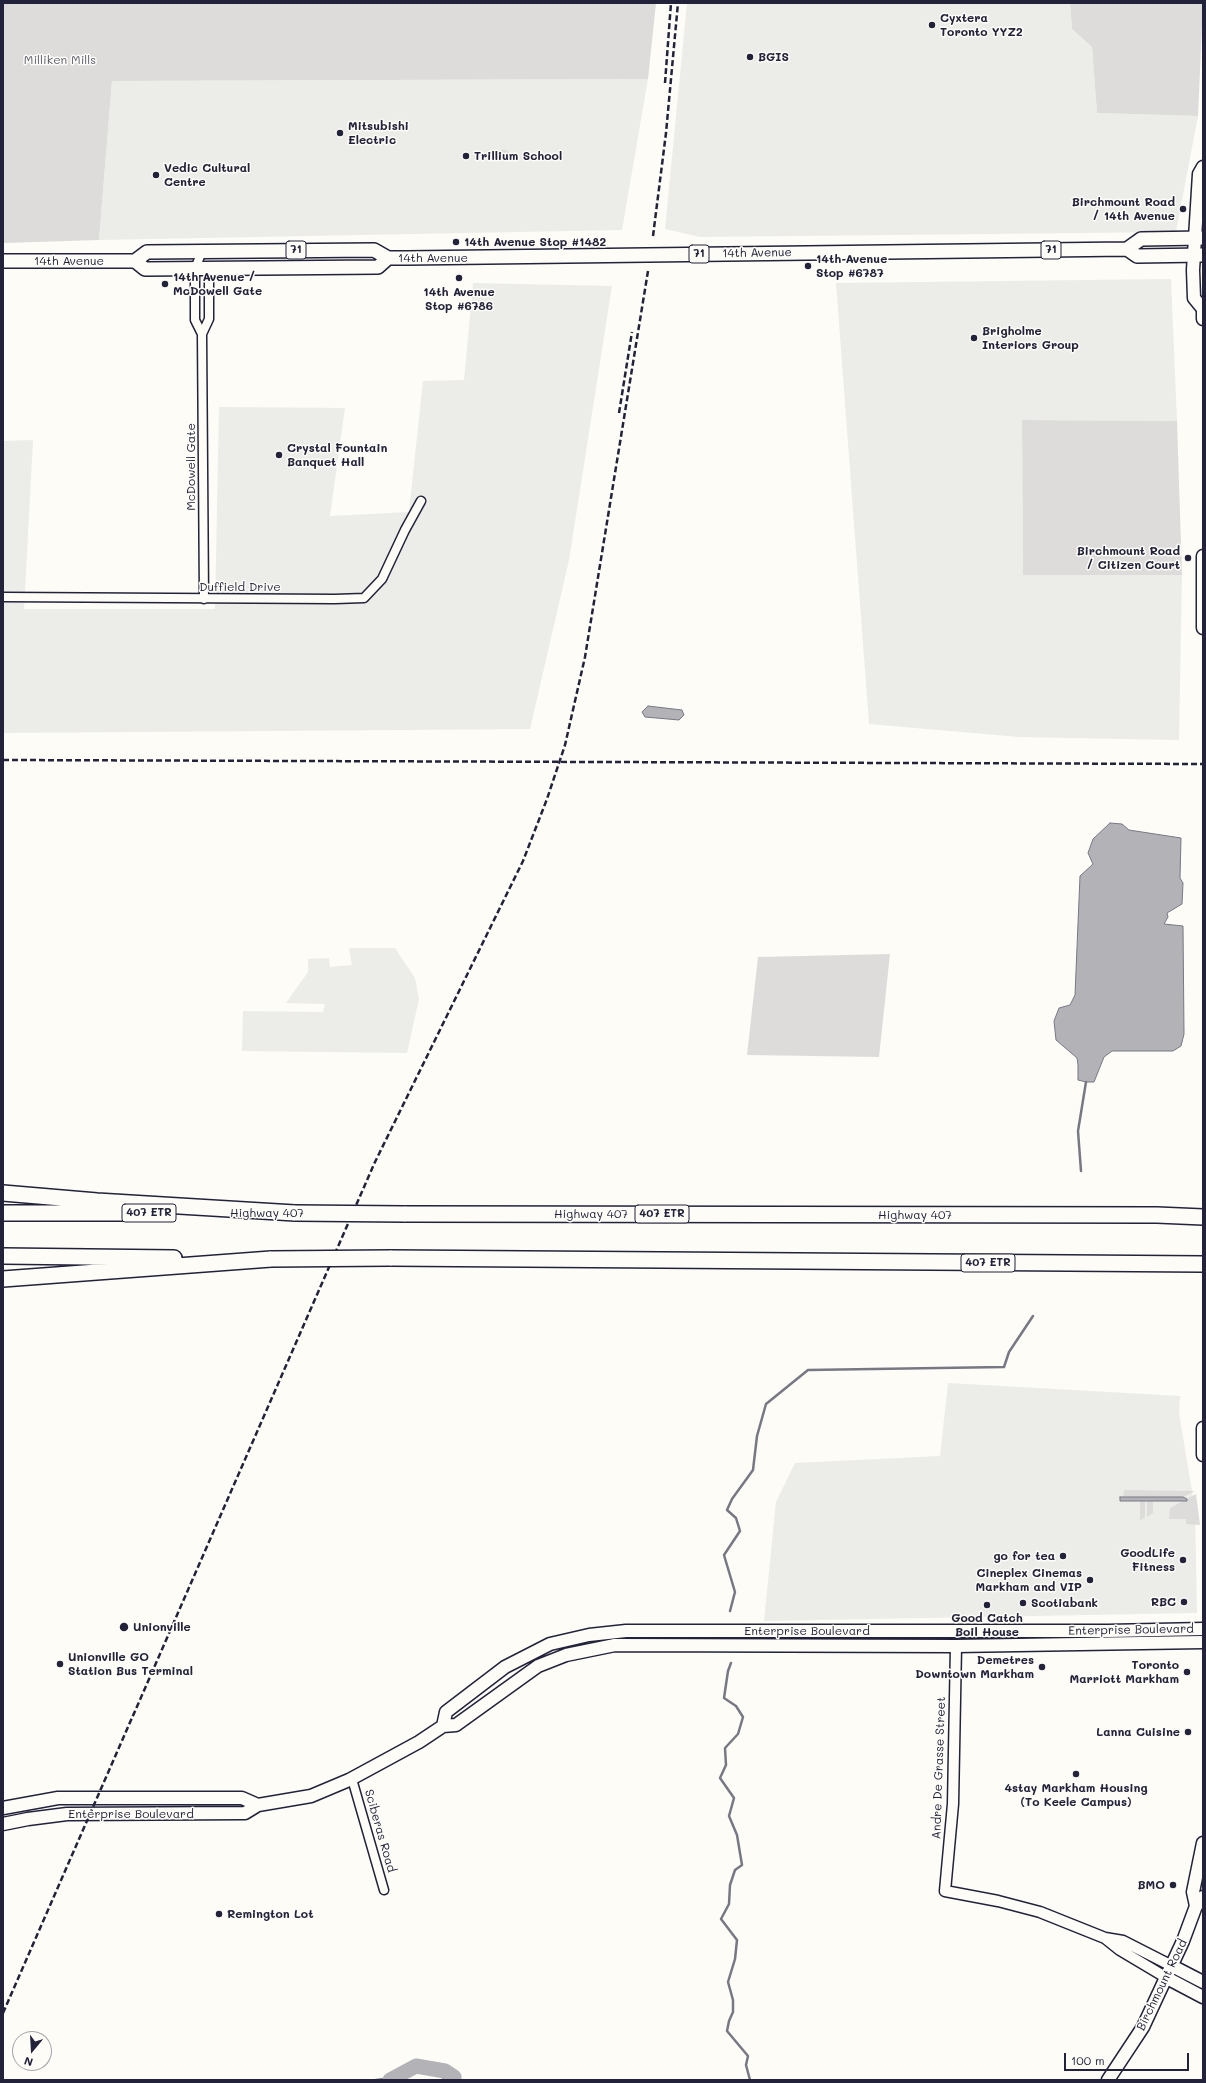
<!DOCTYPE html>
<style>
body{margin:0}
#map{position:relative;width:1206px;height:2083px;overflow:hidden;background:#fdfcf7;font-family:Mali,sans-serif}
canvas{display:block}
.frame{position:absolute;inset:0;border:4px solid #22223b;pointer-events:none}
.north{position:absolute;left:12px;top:2031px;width:40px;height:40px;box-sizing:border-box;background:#fdfcf7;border:1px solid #a5a5ac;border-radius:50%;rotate:198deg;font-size:11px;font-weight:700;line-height:16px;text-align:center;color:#22223b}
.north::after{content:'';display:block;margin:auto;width:14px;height:18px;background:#22223b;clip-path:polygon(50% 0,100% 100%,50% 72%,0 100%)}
.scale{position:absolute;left:1064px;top:2053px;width:125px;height:18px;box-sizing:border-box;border:2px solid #22223b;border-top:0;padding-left:5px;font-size:12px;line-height:14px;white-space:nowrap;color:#22223b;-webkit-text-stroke:3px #fdfcf7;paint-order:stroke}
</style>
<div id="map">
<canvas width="1206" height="2083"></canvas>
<div class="frame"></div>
<div class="north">N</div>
<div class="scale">100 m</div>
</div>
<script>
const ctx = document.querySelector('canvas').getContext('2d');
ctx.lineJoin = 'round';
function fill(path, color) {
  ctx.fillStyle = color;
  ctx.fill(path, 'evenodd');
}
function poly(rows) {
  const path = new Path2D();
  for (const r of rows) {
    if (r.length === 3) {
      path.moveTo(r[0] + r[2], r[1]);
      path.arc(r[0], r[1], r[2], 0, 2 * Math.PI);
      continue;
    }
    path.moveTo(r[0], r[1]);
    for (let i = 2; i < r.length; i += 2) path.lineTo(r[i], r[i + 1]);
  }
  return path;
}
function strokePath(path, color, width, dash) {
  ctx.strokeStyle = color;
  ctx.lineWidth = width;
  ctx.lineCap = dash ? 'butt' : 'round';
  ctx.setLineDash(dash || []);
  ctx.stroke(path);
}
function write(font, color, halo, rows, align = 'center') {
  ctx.font = font + ' Mali,sans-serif';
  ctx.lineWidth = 3;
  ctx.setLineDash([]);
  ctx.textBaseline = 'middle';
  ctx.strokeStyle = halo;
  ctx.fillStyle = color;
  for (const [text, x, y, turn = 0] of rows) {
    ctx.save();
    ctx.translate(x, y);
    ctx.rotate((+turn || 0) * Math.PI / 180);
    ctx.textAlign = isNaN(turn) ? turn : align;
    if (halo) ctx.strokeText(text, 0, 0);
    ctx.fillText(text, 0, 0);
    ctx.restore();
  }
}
fill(poly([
 [687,3,1070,3,1072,29,1092,47,1097,113,1198,116,1176,232,700,237,665,229],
 [648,79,622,230,99,240,112,81],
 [1171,279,1177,421,1022,420,1023,575,1182,575,1179,740,1019,737,869,724,836,283],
 [473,283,612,286,569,560,530,729,3,733,3,441,33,440,24,609,215,609,219,407,345,408,330,516,409,512,423,381,464,380],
 [349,948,395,948,415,978,419,999,407,1053,242,1051,243,1011,323,1012,325,1004,286,1003,308,972,308,959,329,958,330,967,352,965],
 [948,1383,1180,1396,1179,1413,1195,1509,1197,1613,764,1621,776,1502,795,1463,940,1456]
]), '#ecece9');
fill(poly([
 [3,3,656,3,648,79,112,81,99,240,3,243],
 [1070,3,1203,3,1198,116,1097,113,1092,47,1072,29],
 [504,155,5.5],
 [1022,420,1177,421,1182,575,1023,575],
 [890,954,879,1057,747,1055,758,957],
 [1124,1490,1195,1491,1183,1497,1123,1498],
 [1196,1494,1200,1525,1186,1524,1186,1519,1169,1519,1170,1508,1183,1501,1187,1501,1187,1499],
 [1140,1501,1145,1501,1145,1517,1140,1521],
 [1147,1501,1153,1501,1153,1513,1147,1517]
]), '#dddcdb');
const water = poly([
 [648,706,682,710,684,715,679,720,645,717,642,712,648,706],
 [1110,823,1122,824,1129,830,1181,838,1180,878,1183,883,1182,904,1167,913,1168,917,1164,924,1183,926,1184,1034,1181,1046,1173,1051,1112,1051,1104,1057,1094,1082,1086,1082,1078,1080,1078,1065,1077,1058,1056,1040,1054,1021,1059,1008,1070,1005,1075,995,1080,876,1093,864,1088,853,1093,839,1110,823],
 [1120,1497,1183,1497,1187,1499,1187,1501,1120,1501,1120,1497],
 [434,2064,451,2072,454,2080,444,2080,437,2072,430,2072,412,2074,400,2080,370,2080,387,2078,395,2073,434,2064]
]);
fill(water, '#b2b2b7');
strokePath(water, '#787885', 1);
strokePath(poly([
 [1081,1171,1078,1131,1086,1082],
 [730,1611,735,1592,724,1555,740,1531,736,1518,727,1510,732,1499,753,1470,757,1436,766,1404,808,1370,1004,1367,1009,1352,1033,1316],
 [731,1663,728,1671,724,1698,736,1706,743,1717,738,1734,725,1748,726,1765,720,1778,734,1798,729,1816,737,1835,742,1865,735,1870,730,1885,729,1904,721,1919,737,1940,735,1959,728,1982,733,2000,733,2012,729,2021,727,2031,748,2056,746,2065,750,2080]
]), '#787885', 2.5);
strokePath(poly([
 [390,2080,416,2066,445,2071,454,2077,454,2080]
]), '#b2b2b7', 15);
const minor = poly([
 [202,251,195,269,195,320,202,334],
 [3,597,335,599,364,598,382,579,405,530,421,501],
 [204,599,202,334,209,319,209,269],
 [352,1779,384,1890]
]);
const tertiary = poly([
 [956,1646,953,1804,945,1891,998,1901,1040,1912,1105,1938,1123,1941,1172,1966],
 [1105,1938,1120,1950,1167,1978]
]);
const secondary = poly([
 [1203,167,1199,174,1193,270,1194,298,1203,309,1203,319],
 [1203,556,1203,628],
 [1203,1428,1203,1455],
 [443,1726,446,1712,505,1667,550,1644,589,1635,626,1631,1108,1631,1203,1629],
 [3,1808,58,1798,242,1798,258,1805],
 [3,1824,28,1819,67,1814,245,1813,258,1805,311,1796,349,1780,419,1742,443,1726,456,1725,538,1666,566,1655,615,1645,956,1646,1203,1642],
 [1196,1906,1193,1892,1203,1843],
 [1172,1966,1203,1982],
 [1167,1978,1203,1997],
 [1108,2080,1143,2027,1183,1941,1196,1906,1203,1897]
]);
const primary = poly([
 [1127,249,1137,256,1203,255],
 [3,261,135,261,147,252,374,250,388,258,407,258,1127,249,1141,239,1203,238],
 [135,261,145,269,378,267,388,258]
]);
const motorway = poly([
 [3,1193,97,1201,295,1213],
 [3,1213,140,1213],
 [404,1214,1157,1215,1203,1217],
 [3,1256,174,1258],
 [390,1258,1203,1264],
 [3,1279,271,1259]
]);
strokePath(minor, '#22223b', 11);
strokePath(tertiary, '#22223b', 13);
strokePath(secondary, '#22223b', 15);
strokePath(primary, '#22223b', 16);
strokePath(motorway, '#22223b', 18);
strokePath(minor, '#fdfcf7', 8);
strokePath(tertiary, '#fdfcf7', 10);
strokePath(secondary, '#fdfcf7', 12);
strokePath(primary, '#fdfcf7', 13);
strokePath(motorway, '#fdfcf7', 15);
strokePath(poly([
 [665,83,671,3],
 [653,236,666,133,678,3],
 [619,413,632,332],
 [3,760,1203,764],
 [3,2013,375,1162,523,861,547,799,565,745,585,657,648,271]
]), '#22223b', 2.5, [6, 3]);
const motorwayBridge = poly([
 [295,1213,404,1214],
 [271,1259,390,1258]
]);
strokePath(motorwayBridge, '#22223b', 18, []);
strokePath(motorwayBridge, '#fdfcf7', 15);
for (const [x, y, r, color] of [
 [932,25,4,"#22223b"],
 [750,57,4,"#22223b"],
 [340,133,4,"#22223b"],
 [466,156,4,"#22223b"],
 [156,175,4,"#22223b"],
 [1183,209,4,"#22223b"],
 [456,242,4,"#22223b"],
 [808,266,4,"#22223b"],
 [459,278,4,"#22223b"],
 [165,284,4,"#22223b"],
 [974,338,4,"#22223b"],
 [279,455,4,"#22223b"],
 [1188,558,4,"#22223b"],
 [1063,1556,4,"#22223b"],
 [1183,1560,4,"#22223b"],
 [1090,1580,4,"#22223b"],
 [1184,1602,4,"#22223b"],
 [1023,1603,4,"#22223b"],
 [987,1605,4,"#22223b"],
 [124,1627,5,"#22223b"],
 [60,1664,4,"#22223b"],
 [1042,1667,4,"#22223b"],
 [1187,1672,4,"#22223b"],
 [1188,1732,4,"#22223b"],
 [1076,1774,4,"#22223b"],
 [1173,1885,4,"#22223b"],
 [219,1914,4,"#22223b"]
]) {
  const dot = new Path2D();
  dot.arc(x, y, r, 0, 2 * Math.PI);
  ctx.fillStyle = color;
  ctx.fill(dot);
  strokePath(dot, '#fdfcf7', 1.5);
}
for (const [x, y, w] of [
 [296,250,20],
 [1051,250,20],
 [699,254,20],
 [149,1213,54],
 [662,1214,54],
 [988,1263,54]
]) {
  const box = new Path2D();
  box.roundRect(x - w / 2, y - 9, w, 18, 3);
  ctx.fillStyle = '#fdfcf7';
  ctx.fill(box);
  strokePath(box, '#22223b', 1);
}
write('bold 11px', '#22223b', null, [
 ["71",296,250],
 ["71",1051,250],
 ["71",699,254],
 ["407 ETR",149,1213],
 ["407 ETR",662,1214],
 ["407 ETR",988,1263]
]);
write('bold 12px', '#22223b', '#fdfcf7', [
 ["Cyxtera",940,18],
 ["Toronto YYZ2",940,32],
 ["BGIS",758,57],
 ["Mitsubishi",348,126],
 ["Electric",348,140],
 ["Trillium School",474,156],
 ["Vedic Cultural",164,168],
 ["Centre",164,182],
 ["Birchmount Road",1175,202,"right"],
 ["/ 14th Avenue",1175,216,"right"],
 ["14th Avenue Stop #1482",464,242],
 ["14th Avenue",816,259],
 ["Stop #6787",816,273],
 ["14th Avenue /",173,277],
 ["McDowell Gate",173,291],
 ["14th Avenue",459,292,"center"],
 ["Stop #6786",459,306,"center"],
 ["Brigholme",982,331],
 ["Interiors Group",982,345],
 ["Crystal Fountain",287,448],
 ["Banquet Hall",287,462],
 ["Birchmount Road",1180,551,"right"],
 ["/ Citizen Court",1180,565,"right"],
 ["GoodLife",1175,1553,"right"],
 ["Fitness",1175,1567,"right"],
 ["go for tea",1055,1556,"right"],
 ["Cineplex Cinemas",1082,1573,"right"],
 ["Markham and VIP",1082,1587,"right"],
 ["RBC",1176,1602,"right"],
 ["Scotiabank",1031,1603],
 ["Good Catch",987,1618,"center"],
 ["Boil House",987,1632,"center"],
 ["Unionville",133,1627],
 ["Unionville GO",68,1657],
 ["Station Bus Terminal",68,1671],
 ["Demetres",1034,1660,"right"],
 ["Downtown Markham",1034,1674,"right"],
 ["Toronto",1179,1665,"right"],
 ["Marriott Markham",1179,1679,"right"],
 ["Lanna Cuisine",1180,1732,"right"],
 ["4stay Markham Housing",1076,1788,"center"],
 ["(To Keele Campus)",1076,1802,"center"],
 ["BMO",1165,1885,"right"],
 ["Remington Lot",227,1914]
], 'left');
write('12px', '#5a5a6b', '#fdfcf7', [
 ["Milliken Mills",60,60]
]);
write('12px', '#22223b', '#fdfcf7', [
 ["14th Avenue",757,253,-1],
 ["14th Avenue",433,258],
 ["14th Avenue",69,261],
 ["McDowell Gate",191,467,-90],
 ["Duffield Drive",240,587],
 ["Highway 407",267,1213],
 ["Highway 407",591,1214],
 ["Highway 407",915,1215],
 ["Enterprise Boulevard",1131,1630,-1],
 ["Enterprise Boulevard",807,1631],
 ["Andre De Grasse Street",939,1768,-88],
 ["Enterprise Boulevard",131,1814],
 ["Sciberas Road",380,1831,74],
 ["Birchmount Road",1162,1985,-64]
]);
</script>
